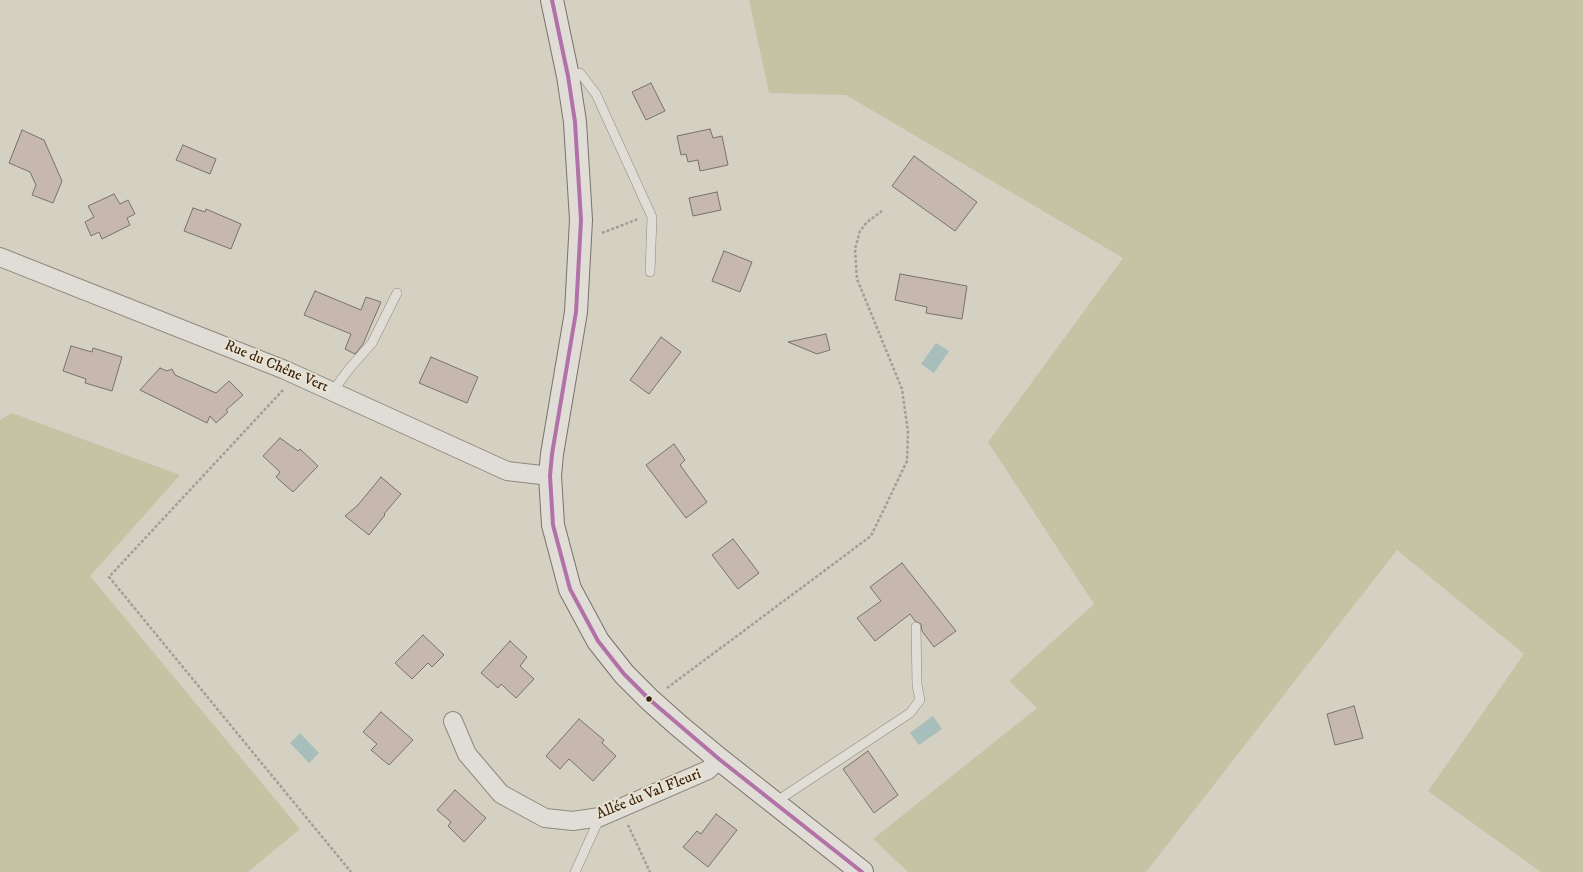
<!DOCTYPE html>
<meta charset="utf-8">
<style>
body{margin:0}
canvas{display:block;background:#d4d0c2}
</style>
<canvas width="1583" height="872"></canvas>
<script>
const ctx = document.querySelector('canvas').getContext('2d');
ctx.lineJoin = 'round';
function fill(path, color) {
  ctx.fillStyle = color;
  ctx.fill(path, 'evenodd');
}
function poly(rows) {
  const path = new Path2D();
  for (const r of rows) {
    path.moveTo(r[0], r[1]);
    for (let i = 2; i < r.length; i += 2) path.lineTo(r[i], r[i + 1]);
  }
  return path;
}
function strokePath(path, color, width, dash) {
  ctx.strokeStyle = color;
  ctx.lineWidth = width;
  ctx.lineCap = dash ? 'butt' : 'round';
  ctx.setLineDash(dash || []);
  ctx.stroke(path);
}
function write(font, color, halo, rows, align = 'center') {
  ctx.font = font + ' "IM FELL DW Pica",serif';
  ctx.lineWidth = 4;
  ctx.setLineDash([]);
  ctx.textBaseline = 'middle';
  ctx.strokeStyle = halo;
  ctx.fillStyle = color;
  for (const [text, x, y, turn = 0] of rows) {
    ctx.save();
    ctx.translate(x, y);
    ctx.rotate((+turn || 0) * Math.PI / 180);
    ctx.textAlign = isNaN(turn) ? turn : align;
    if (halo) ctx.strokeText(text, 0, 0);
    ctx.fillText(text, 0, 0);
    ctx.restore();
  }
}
fill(poly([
 [749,0,1583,0,1583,872,1541,872,1428,791,1524,654,1397,550,1146,872,908,872,873,839,1037,708,1009,681,1094,604,988,442,1123,258,846,95,769,93],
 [12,413,180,475,90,576,300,829,248,872,0,872,0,420]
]), '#c4c4a4');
fill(poly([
 [936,343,949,351,934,373,921,364],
 [933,716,942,729,919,745,910,733],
 [300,733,319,753,309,763,290,743]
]), '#a7beba');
const building = poly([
 [651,83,665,111,646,120,632,92,651,83],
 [710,129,713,138,722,136,728,165,700,171,698,160,688,162,686,154,681,155,677,136,710,129],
 [22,130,44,140,62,181,53,203,32,195,36,185,30,172,9,163,22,130],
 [183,145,216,159,210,174,176,160,183,145],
 [914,156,977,202,955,231,892,186,914,156],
 [717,192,721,210,693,216,689,198,717,192],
 [114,194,120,204,128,200,135,214,127,218,130,225,102,239,99,232,91,236,85,222,94,217,88,206,114,194],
 [193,208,205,212,206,209,241,224,231,249,184,231,193,208],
 [724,251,752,262,740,292,712,281,724,251],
 [900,274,967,286,962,319,926,313,927,307,895,300,900,274],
 [315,291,361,310,366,297,381,302,363,344,355,354,345,349,351,334,304,315,315,291],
 [826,334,830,350,817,354,788,342,826,334],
 [661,337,681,352,649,394,630,380,661,337],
 [71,346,92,352,93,348,122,357,112,391,85,383,86,379,63,371,71,346],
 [431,357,478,377,467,403,419,383,431,357],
 [160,368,167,371,172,369,175,375,216,393,229,381,243,395,226,410,228,412,216,423,210,416,207,423,140,390,160,368],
 [280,438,298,451,300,449,318,466,293,492,276,477,280,472,263,456,280,438],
 [674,444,685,460,680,465,707,502,686,518,646,465,674,444],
 [381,477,401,494,384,514,385,515,369,535,345,516,358,505,381,477],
 [733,539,759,573,738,589,712,555,733,539],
 [902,563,956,631,934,647,922,631,921,624,915,621,910,614,875,641,857,618,881,601,870,587,902,563],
 [423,635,444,655,432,667,428,663,412,679,395,663,423,635],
 [510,641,527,657,520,666,534,679,516,698,501,684,498,688,481,673,510,641],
 [1354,706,1363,738,1335,745,1327,714,1354,706],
 [381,712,413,740,389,765,371,750,377,744,363,732,381,712],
 [579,719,604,740,602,743,616,756,593,781,569,759,560,769,546,756,579,719],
 [868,751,898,795,874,813,843,769,868,751],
 [455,790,486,818,464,842,448,826,451,822,437,810,455,790],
 [716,814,737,830,708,867,683,847,697,831,701,834,716,814]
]);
fill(building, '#c6b8ae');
strokePath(building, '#797269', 1);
const lane = poly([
 [568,76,580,73,596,94,652,217,650,272],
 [333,391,349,369,372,343,397,293],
 [775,804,783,797,910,713,920,700,917,685,916,627],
 [575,872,600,817]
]);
const street = poly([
 [0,257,285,370,507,471,550,476],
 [453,721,467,754,501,794,545,818,573,821,600,817,708,770,719,759]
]);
const secondary = poly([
 [552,0,568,76,575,122,581,220,576,312,552,454,550,476,553,525,570,589,598,641,624,674,650,700,678,725,719,759,862,872]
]);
strokePath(lane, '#8f897f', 10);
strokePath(street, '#8f897f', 20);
strokePath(secondary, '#797269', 24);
strokePath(poly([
 [602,233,638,219],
 [283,390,109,577,351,872],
 [667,688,871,536,907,461,908,432,902,389,857,279,855,249,860,231,867,222,882,211],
 [628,825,650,872]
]), '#a29e97', 2.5, [3, 2]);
strokePath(lane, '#dfddd6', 9);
strokePath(street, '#dfddd6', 18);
strokePath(secondary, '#dfddd6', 22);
strokePath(poly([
 [552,0,568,76,575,122,581,220,576,312,552,454,550,476,553,525,570,589,598,641,624,674,650,700,719,759,862,872]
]), '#b272a8', 4);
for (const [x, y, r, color] of [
 [649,699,3.5,"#3c2012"]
]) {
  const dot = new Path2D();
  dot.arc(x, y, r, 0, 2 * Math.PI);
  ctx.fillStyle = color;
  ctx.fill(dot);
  strokePath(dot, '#e8e4d2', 1.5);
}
write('15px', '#3c2012', '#e8e4d2', [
 ["Rue du Chêne Vert",276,367,23],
 ["Allée du Val Fleuri",649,795,-22]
]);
</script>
